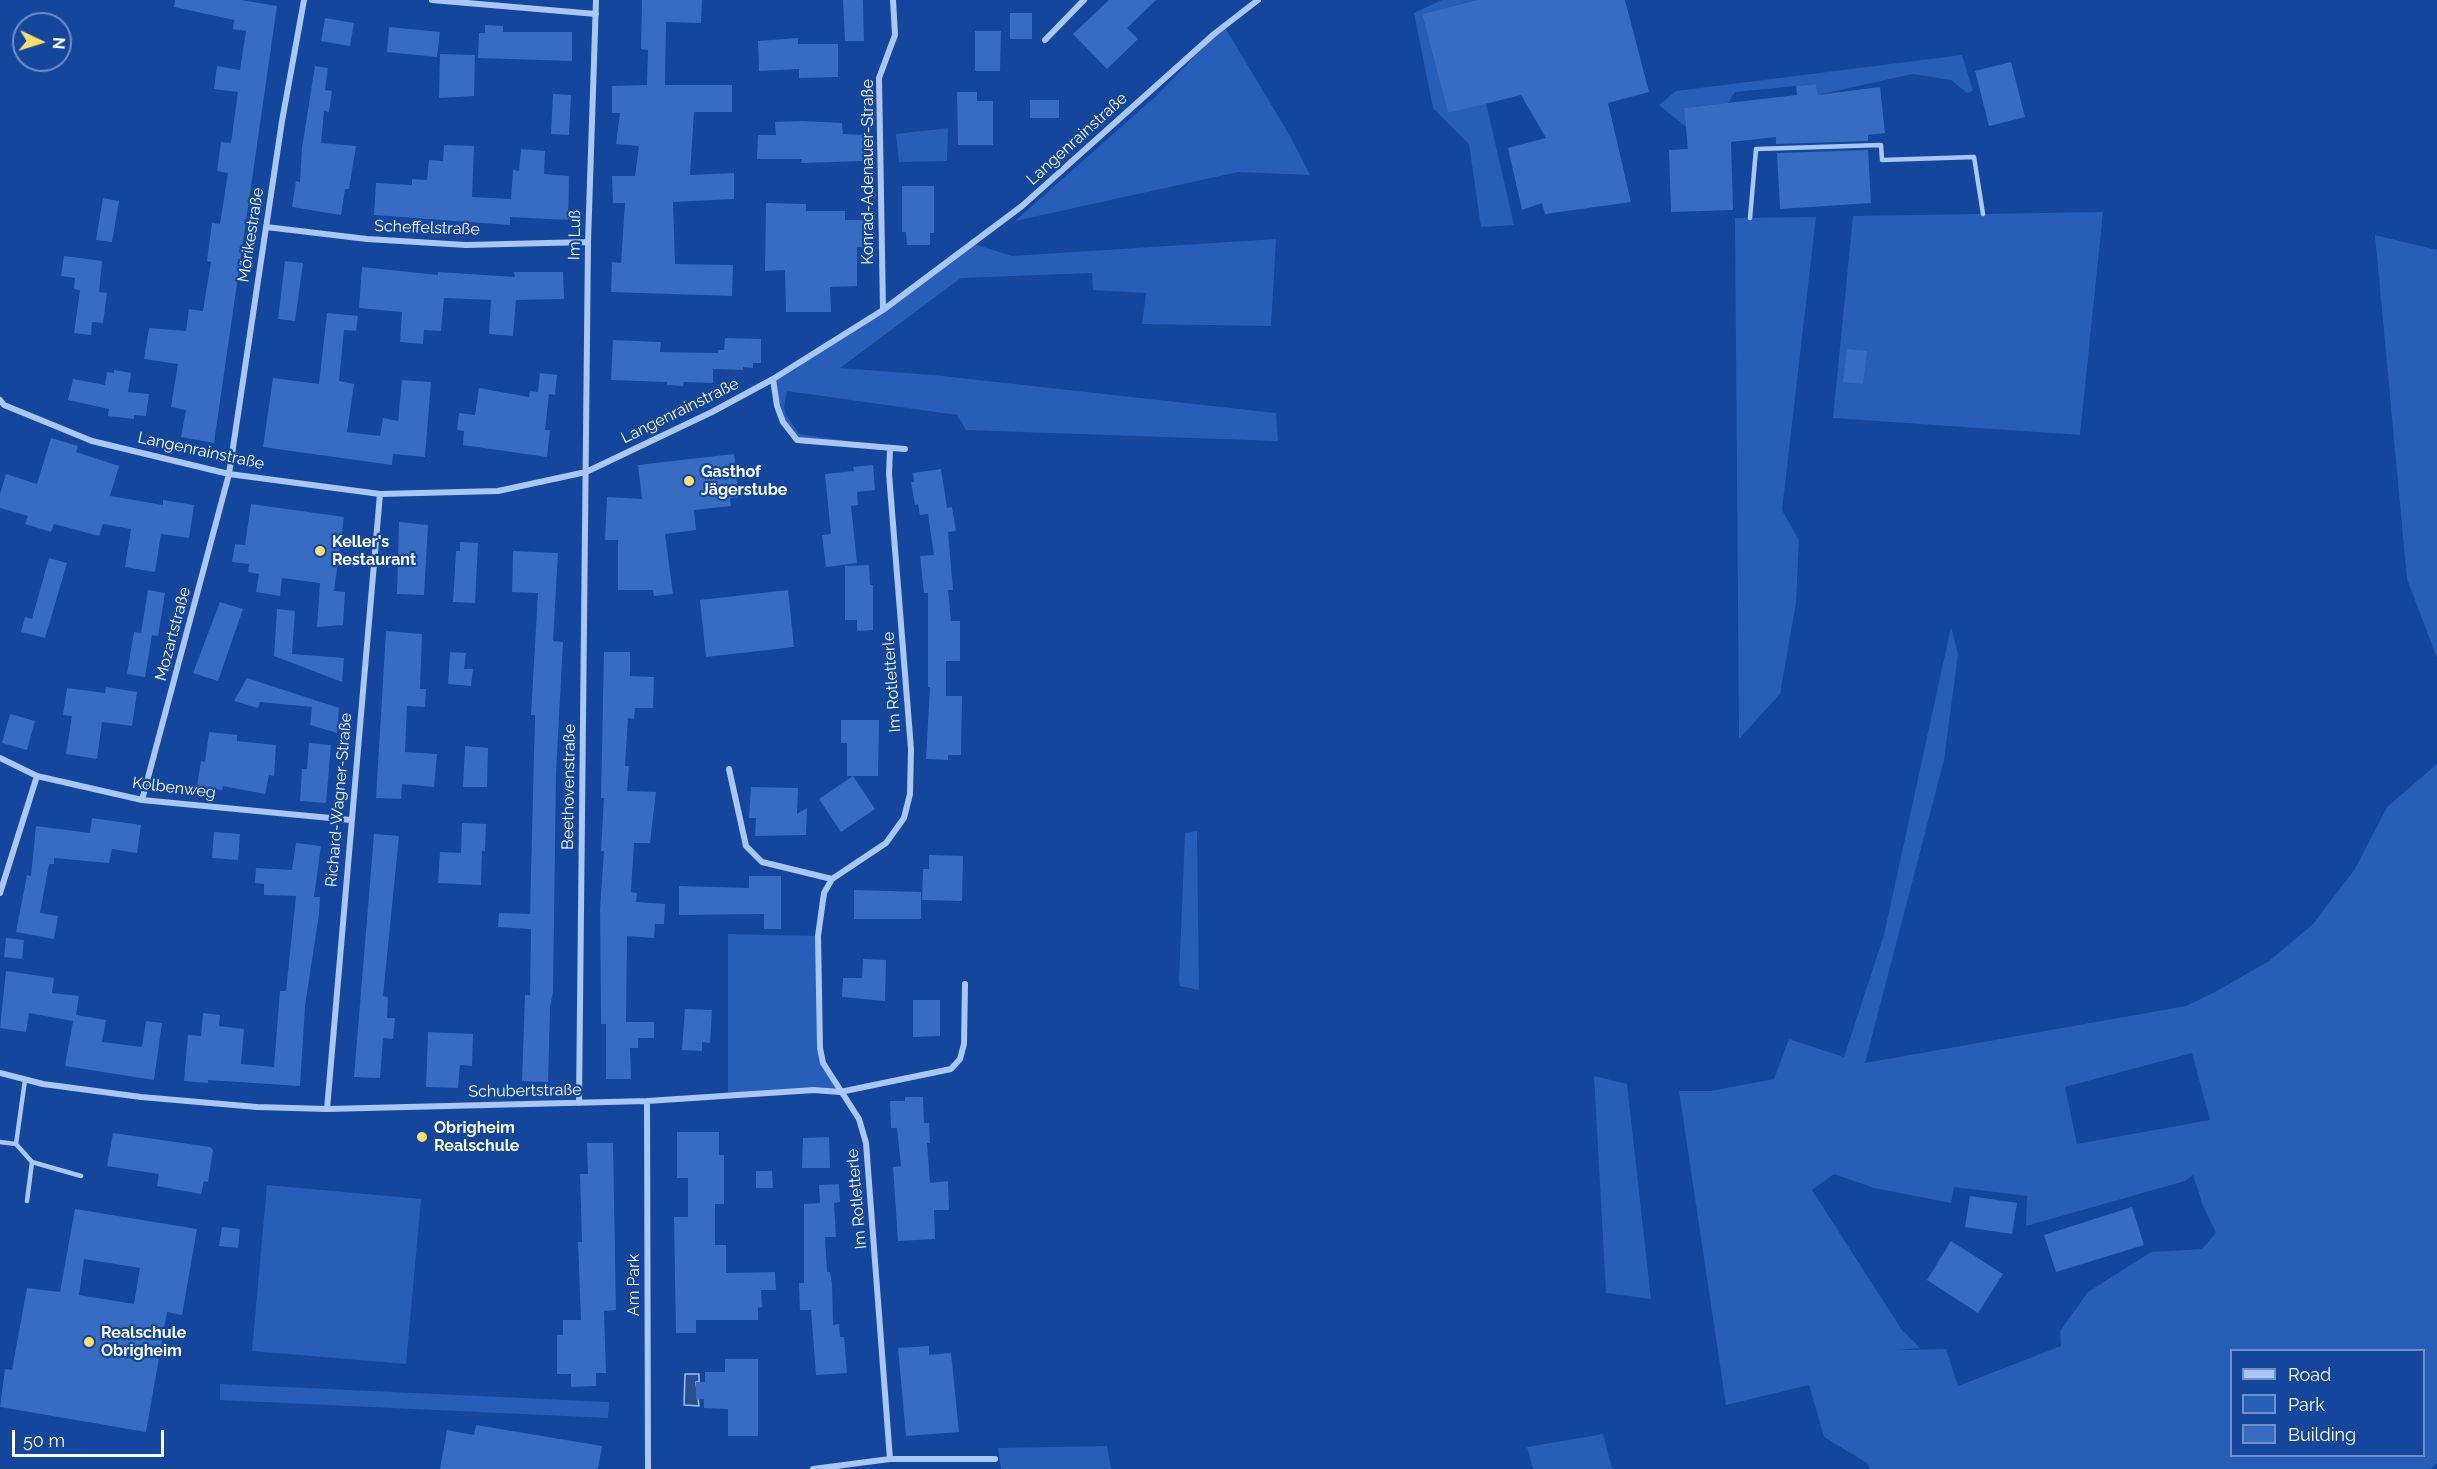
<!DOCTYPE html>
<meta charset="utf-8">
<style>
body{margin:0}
#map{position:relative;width:2437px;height:1469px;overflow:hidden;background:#13469c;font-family:Raleway,sans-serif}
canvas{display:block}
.legend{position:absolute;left:2230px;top:1349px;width:195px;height:108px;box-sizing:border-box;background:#13469c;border:2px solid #7190c4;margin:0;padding:8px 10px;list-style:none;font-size:18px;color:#fff}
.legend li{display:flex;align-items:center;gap:12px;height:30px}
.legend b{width:30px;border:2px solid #7190c4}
.north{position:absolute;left:12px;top:12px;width:60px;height:60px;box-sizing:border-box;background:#13469c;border:2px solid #7190c4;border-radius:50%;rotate:94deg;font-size:16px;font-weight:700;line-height:24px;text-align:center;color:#fff}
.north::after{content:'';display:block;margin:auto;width:21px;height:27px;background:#ffde6b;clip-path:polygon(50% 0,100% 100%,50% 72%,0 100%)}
.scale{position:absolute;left:12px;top:1430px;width:152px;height:27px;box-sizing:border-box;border:3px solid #fff;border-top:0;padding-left:8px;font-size:18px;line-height:21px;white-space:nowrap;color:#fff;-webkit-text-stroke:4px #13469c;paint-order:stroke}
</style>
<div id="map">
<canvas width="2437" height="1469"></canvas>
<ul class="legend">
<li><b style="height:8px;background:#a9c6f4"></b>Road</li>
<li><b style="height:16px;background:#265eba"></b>Park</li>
<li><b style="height:16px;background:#376cc2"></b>Building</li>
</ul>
<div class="north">N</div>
<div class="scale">50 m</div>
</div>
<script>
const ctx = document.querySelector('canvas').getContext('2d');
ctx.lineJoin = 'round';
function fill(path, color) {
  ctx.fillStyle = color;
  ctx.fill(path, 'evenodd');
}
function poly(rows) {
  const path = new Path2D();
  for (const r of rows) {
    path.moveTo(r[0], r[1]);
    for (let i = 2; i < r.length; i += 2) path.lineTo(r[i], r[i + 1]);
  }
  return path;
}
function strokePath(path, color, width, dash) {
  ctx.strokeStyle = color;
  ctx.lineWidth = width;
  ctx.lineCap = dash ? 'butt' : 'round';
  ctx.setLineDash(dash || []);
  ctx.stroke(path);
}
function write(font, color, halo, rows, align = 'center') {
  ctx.font = font + ' Raleway,sans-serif';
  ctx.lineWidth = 4.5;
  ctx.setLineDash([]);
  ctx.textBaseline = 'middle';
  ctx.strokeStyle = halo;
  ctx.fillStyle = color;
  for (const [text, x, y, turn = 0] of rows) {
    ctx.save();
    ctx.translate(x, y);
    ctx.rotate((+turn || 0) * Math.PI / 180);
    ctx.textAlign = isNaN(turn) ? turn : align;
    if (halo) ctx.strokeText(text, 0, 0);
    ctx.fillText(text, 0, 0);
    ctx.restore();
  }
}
fill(poly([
 [1442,0,1477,0,1422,14,1448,113,1486,103,1514,225,1481,227,1469,144,1433,108,1414,13],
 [1224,26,1290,136,1310,175,1238,172,1015,221,1156,96],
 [1962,55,1973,91,1967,93,1951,80,1912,74,1818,95,1816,84,1735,92,1728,103,1684,108,1686,127,1659,105,1676,91],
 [948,128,947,161,899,162,896,134],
 [2103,212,2080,435,1833,418,1853,216],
 [1816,217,1782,510,1799,540,1796,603,1780,694,1739,739,1735,218],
 [2375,235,2437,250,2437,658,2407,579],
 [1276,239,1271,326,1142,324,1146,293,1093,290,1092,273,961,278,840,368,933,375,1276,413,1278,441,966,430,957,415,787,391,784,407,786,415,799,434,905,449,797,440,783,422,773,379,883,310,974,244,1012,256],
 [1951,627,1958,654,1944,760,1865,1063,2186,1006,2215,992,2269,961,2313,924,2355,869,2387,807,2437,764,2437,1463,2430,1469,1870,1469,1867,1463,1824,1437,1809,1385,1726,1405,1679,1091,1710,1091,1774,1079,1789,1039,1844,1057,1884,935],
 [2192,1053,2210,1120,2077,1144,2065,1087],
 [1834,1174,1874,1188,1951,1203,1954,1187,2027,1196,2026,1226,2185,1181,2193,1175,2203,1206,2216,1233,2202,1249,2151,1252,2088,1292,2060,1331,2061,1346,1958,1386,1946,1349,1896,1350,1920,1348,1902,1330,1812,1190],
 [2232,1350,2424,1350,2424,1456,2232,1456],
 [1197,831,1199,990,1180,986,1179,980,1185,833],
 [728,934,818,936,823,1063,840,1092,728,1096],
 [1594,1076,1627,1084,1651,1299,1606,1293],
 [267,1185,421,1199,406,1364,252,1351],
 [220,1384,609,1402,608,1418,220,1400],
 [1603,1434,1612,1469,1533,1469,1527,1447],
 [1107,1446,1111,1469,1001,1469,998,1448]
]), '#265eba');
const water = poly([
 [685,1374,699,1374,699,1382,696,1382,699,1406,684,1405,685,1374]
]);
fill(water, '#2a4f90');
strokePath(water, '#9bbff7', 1.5);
fill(poly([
 [175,0,241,0,277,6,214,443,181,437,186,410,171,407,178,364,144,359,149,328,186,331,189,309,203,311,211,262,207,261,212,223,220,224,228,173,217,171,221,142,231,143,238,92,214,89,217,66,240,70,246,31,233,29,234,20,174,7],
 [642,0,702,0,701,23,666,22,665,85,732,85,732,112,694,112,690,175,734,173,734,199,673,202,675,264,733,265,732,296,611,292,612,262,621,263,625,203,613,203,612,176,635,176,639,146,616,144,620,113,612,113,612,86,647,85,648,50,641,49],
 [843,0,863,0,864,41,845,41],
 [1109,0,1156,0,1127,28,1138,39,1107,69,1073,34],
 [1477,0,1625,0,1649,92,1608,103,1631,202,1545,214,1542,203,1522,210,1508,148,1546,138,1521,95,1448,113,1422,14],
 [1010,13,1032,13,1032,39,1010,39],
 [325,18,354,23,350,46,321,41],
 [485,25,503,26,503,32,572,32,572,61,478,58,479,33,485,33],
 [389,27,440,32,437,57,387,52],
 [975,31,1001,31,1000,71,975,71],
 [798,38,798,44,838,44,838,77,799,78,799,69,759,71,758,41],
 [440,54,475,55,474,96,439,98],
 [2011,62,2025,117,1989,126,1975,71],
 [315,66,328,68,325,90,332,91,329,112,324,111,321,143,356,146,349,189,345,189,341,215,292,207,296,181,300,182,302,148],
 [1816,84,1818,95,1880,87,1885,133,1868,135,1868,141,1776,144,1776,137,1731,142,1733,210,1671,212,1669,150,1688,149,1684,108,1797,95,1796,86],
 [957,92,977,92,977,101,993,101,993,145,958,145],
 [553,94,571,95,569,135,551,134],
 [1030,100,1059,100,1059,118,1030,118],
 [802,121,842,123,843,134,864,135,863,161,801,163,802,159,757,159,758,135,776,135,775,122],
 [444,145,474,146,472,197,511,199,513,170,519,171,521,149,545,151,544,174,569,176,568,220,510,217,510,225,374,215,376,183,412,185,412,179,427,180,429,160,443,161],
 [1868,150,1871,203,1780,209,1777,153],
 [902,186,934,186,934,233,930,233,930,245,907,245,906,232,902,232],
 [103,198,119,201,112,242,96,240],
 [766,203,806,204,806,211,845,211,845,220,865,220,866,247,857,247,857,286,830,287,831,312,786,312,785,270,765,271],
 [64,256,102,261,99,292,107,293,103,323,92,322,91,335,74,333,80,290,74,289,75,278,61,276],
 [285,261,303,263,295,321,278,319],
 [362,267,438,275,438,272,515,277,514,272,563,272,564,299,516,300,513,336,489,334,491,300,444,298,441,331,424,330,423,344,400,342,402,312,359,308],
 [327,313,358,316,356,331,344,330,339,381,354,384,347,432,380,436,383,418,398,421,402,380,431,382,425,457,393,454,392,465,263,447,273,378,319,384],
 [725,338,761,339,761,363,753,363,753,368,743,367,743,370,713,369,713,383,684,382,683,386,667,385,667,382,611,380,613,340,661,342,660,352,718,353,718,350,724,350],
 [1847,349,1867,351,1863,384,1843,382],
 [114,370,131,373,128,392,149,394,146,416,134,415,134,419,108,416,109,409,68,400,73,379,105,385,107,372,114,373],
 [540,373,557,375,555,395,549,394,545,430,550,430,547,457,463,445,464,431,457,430,459,413,475,415,479,388,529,397,530,391,538,392],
 [51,438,78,446,76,452,119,466,110,496,163,505,163,500,194,505,189,538,161,534,155,572,125,567,131,529,103,524,99,536,54,524,51,532,25,524,28,516,0,508,0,494,6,474,37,484],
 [734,454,739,497,730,498,731,506,694,510,696,530,665,534,673,594,654,596,653,590,618,590,618,540,605,540,607,497,642,499,638,465],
 [873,465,875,490,857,492,858,505,851,506,857,563,826,567,822,535,831,534,825,474,854,471,853,467],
 [941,469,947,508,952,507,956,531,948,532,953,590,948,590,951,621,960,621,960,661,946,661,946,696,962,696,961,755,948,755,948,760,926,759,930,687,928,687,928,593,924,593,920,556,934,555,928,514,920,515,918,504,915,505,911,482,914,482,913,473],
 [251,504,344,517,334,591,345,592,343,625,317,627,320,583,282,578,280,596,256,592,259,574,248,572,249,564,232,562,235,544,245,545],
 [399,522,428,525,424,595,397,594],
 [460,542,478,543,475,603,453,602,456,551,460,551],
 [513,551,558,553,553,641,563,642,556,773,553,992,550,1007,548,1082,522,1081,525,995,530,995,531,929,498,927,499,913,530,914,535,715,531,715,538,593,512,592],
 [49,558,67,563,45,638,21,632,25,617,32,619],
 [869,565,870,585,873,585,873,630,857,631,857,620,845,620,845,566],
 [148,590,165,593,158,636,152,635,145,677,127,674,134,632,144,633,141,633],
 [788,590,794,647,706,657,700,600],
 [220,602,243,609,218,681,193,673],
 [277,609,295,611,292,654,344,658,342,682,274,656],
 [386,631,422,634,420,689,426,689,425,707,407,706,405,752,437,754,434,787,402,784,401,799,376,798],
 [450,652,466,653,464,669,473,669,471,686,448,684],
 [604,652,630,652,630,676,654,677,653,708,635,708,634,719,628,718,625,766,629,766,627,791,656,792,650,843,634,843,631,892,637,893,636,902,665,904,664,924,655,924,654,938,627,936,626,1022,654,1022,654,1038,638,1038,638,1048,630,1048,631,1079,606,1079,606,1024,601,1024,600,909,604,851,601,851,604,798,601,798],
 [247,678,339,708,337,733,310,725,312,707,260,702,258,708,234,701],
 [106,687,137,692,132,726,102,722,97,759,66,754,72,716,63,715,67,688,105,693],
 [10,714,35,721,27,750,2,743],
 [841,720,879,720,878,776,847,776,847,743,841,743],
 [209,732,237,735,237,741,276,745,274,776,269,775,265,794,223,786,222,790,197,786,201,761,205,762],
 [309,743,331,745,326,803,300,801,302,769,307,769],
 [465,746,488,748,487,787,463,787],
 [853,776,875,809,841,832,819,799],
 [751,787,798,788,797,814,807,808,806,835,755,836,756,818,749,818],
 [92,818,141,825,137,853,112,849,109,863,54,858,54,864,49,864,40,913,58,916,54,939,16,932,27,875,31,876,36,826,90,833],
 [462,823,486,824,485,851,482,851,481,885,438,883,440,852,461,853],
 [214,832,240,834,238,860,212,858],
 [374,834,399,836,383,996,388,997,387,1018,395,1018,393,1039,383,1038,380,1078,354,1077],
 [296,843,321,846,314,897,320,897,319,914,305,1006,300,1086,208,1080,208,1083,184,1081,188,1035,201,1036,203,1013,220,1015,219,1026,244,1029,241,1064,274,1067,280,991,286,991,296,896,264,895,264,884,255,883,256,868,292,870],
 [929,855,963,856,962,901,922,900,923,869,929,869],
 [749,876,781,876,781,929,764,929,764,914,679,915,679,886,749,888],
 [854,890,921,892,921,919,854,919],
 [6,938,24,940,22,959,4,957],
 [863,959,886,960,885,1001,842,997,843,978,862,978],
 [6,971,54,978,52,993,79,996,76,1015,106,1020,102,1042,142,1047,146,1021,162,1023,154,1080,65,1066,73,1021,29,1013,26,1032,0,1028],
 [913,1000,940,1000,940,1036,913,1037],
 [685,1009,712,1010,710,1043,702,1042,702,1051,682,1050],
 [428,1032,473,1034,472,1066,460,1065,458,1088,426,1087],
 [905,1097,923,1097,924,1123,929,1123,930,1143,927,1143,930,1183,948,1181,949,1210,934,1210,935,1239,898,1241,893,1167,901,1166,897,1128,891,1128,890,1101,905,1101],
 [677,1132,719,1132,719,1155,724,1155,724,1204,715,1204,715,1245,726,1245,726,1273,775,1272,776,1290,761,1290,762,1307,758,1308,758,1320,696,1320,696,1333,676,1333,674,1217,688,1217,688,1178,677,1178],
 [113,1133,210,1147,213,1150,208,1182,204,1181,201,1194,157,1186,159,1174,107,1166],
 [829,1137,830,1168,802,1168,803,1138],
 [587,1143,613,1143,616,1310,604,1311,606,1373,596,1373,596,1386,571,1387,571,1374,557,1374,557,1335,563,1335,563,1320,581,1320,578,1242,582,1242,580,1174,588,1174],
 [756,1171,772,1171,773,1188,756,1188],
 [839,1184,840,1202,834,1203,836,1237,825,1237,827,1272,830,1272,832,1284,833,1325,839,1324,840,1337,844,1337,847,1373,816,1375,811,1310,800,1310,799,1283,804,1283,804,1204,820,1203,819,1185],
 [1970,1196,2017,1203,2012,1234,1965,1227],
 [2132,1207,2144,1245,2056,1272,2044,1235],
 [75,1209,197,1229,182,1315,167,1312,146,1432,0,1407,5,1369,12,1370,27,1288,60,1292],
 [84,1259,140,1268,134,1304,79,1295],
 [222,1227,240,1229,238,1248,219,1246],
 [1951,1241,2003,1274,1978,1313,1927,1280],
 [929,1346,929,1355,951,1353,959,1432,906,1436,898,1348],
 [725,1359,758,1359,758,1436,728,1436,728,1409,704,1408,704,1399,696,1400,696,1382,705,1382,705,1372,725,1372],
 [476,1425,602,1446,598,1469,440,1469,447,1430,474,1435]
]), '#376cc2');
strokePath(poly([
 [1750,218,1756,149,1881,145,1882,160,1974,157,1983,214],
 [0,1142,16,1144,25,1080],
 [16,1144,32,1162,81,1176],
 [27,1201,32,1162]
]), '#a9c6f4', 4.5);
strokePath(poly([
 [432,0,596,14],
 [1045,40,1084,0],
 [266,227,367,239,466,245,588,242],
 [883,310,879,78,895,35,893,0],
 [773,379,777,406,783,422,797,440,905,449],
 [0,400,4,405,92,441,229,474,380,494,498,491,586,472,712,412,773,379,883,310,1022,206,1214,34,1258,0],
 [0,758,37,776,142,800,351,820],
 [729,769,746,846,762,862,832,879],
 [142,800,229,474,282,121,304,0],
 [0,893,37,776],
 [0,1073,43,1084,141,1097,257,1107,327,1109,647,1101,814,1090,840,1092,951,1069,960,1059,964,1044,965,984],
 [647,1101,648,1469],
 [579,1103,588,242,596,0],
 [327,1109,380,494],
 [890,1459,866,1143,859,1119,823,1063,820,1048,818,936,824,893,832,879,886,843,904,818,910,794,911,749,889,474,890,448],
 [813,1469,890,1459,995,1459]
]), '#a9c6f4', 6);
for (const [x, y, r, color] of [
 [689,481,6,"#ffde6b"],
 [320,551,6,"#ffde6b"],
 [422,1137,6,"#ffde6b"],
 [89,1342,6,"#ffde6b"]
]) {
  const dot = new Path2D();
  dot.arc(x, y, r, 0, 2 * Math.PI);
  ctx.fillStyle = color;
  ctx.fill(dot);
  strokePath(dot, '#13469c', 2);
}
write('16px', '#fff', '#13469c', [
 ["Langenrainstraße",1077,139,-42],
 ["Konrad-Adenauer-Straße",868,172,-90],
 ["Scheffelstraße",427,228,2],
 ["Mörikestraße",251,235,-81],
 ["Im Luß",575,235,-89],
 ["Langenrainstraße",680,411,-26],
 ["Langenrainstraße",201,451,12],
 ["Mozartstraße",173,634,-75],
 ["Im Rotletterle",892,682,-94],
 ["Beethovenstraße",569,787,-89],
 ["Kolbenweg",174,788,7],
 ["Richard-Wagner-Straße",339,800,-85],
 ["Schubertstraße",525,1091,-1],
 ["Im Rotletterle",857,1199,-95],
 ["Am Park",634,1285,-90]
]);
write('bold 16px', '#fff', '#13469c', [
 ["Gasthof",701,472],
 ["Jägerstube",701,490],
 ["Keller's",332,542],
 ["Restaurant",332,560],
 ["Obrigheim",434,1128],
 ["Realschule",434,1146],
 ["Realschule",101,1333],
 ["Obrigheim",101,1351]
], 'left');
</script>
